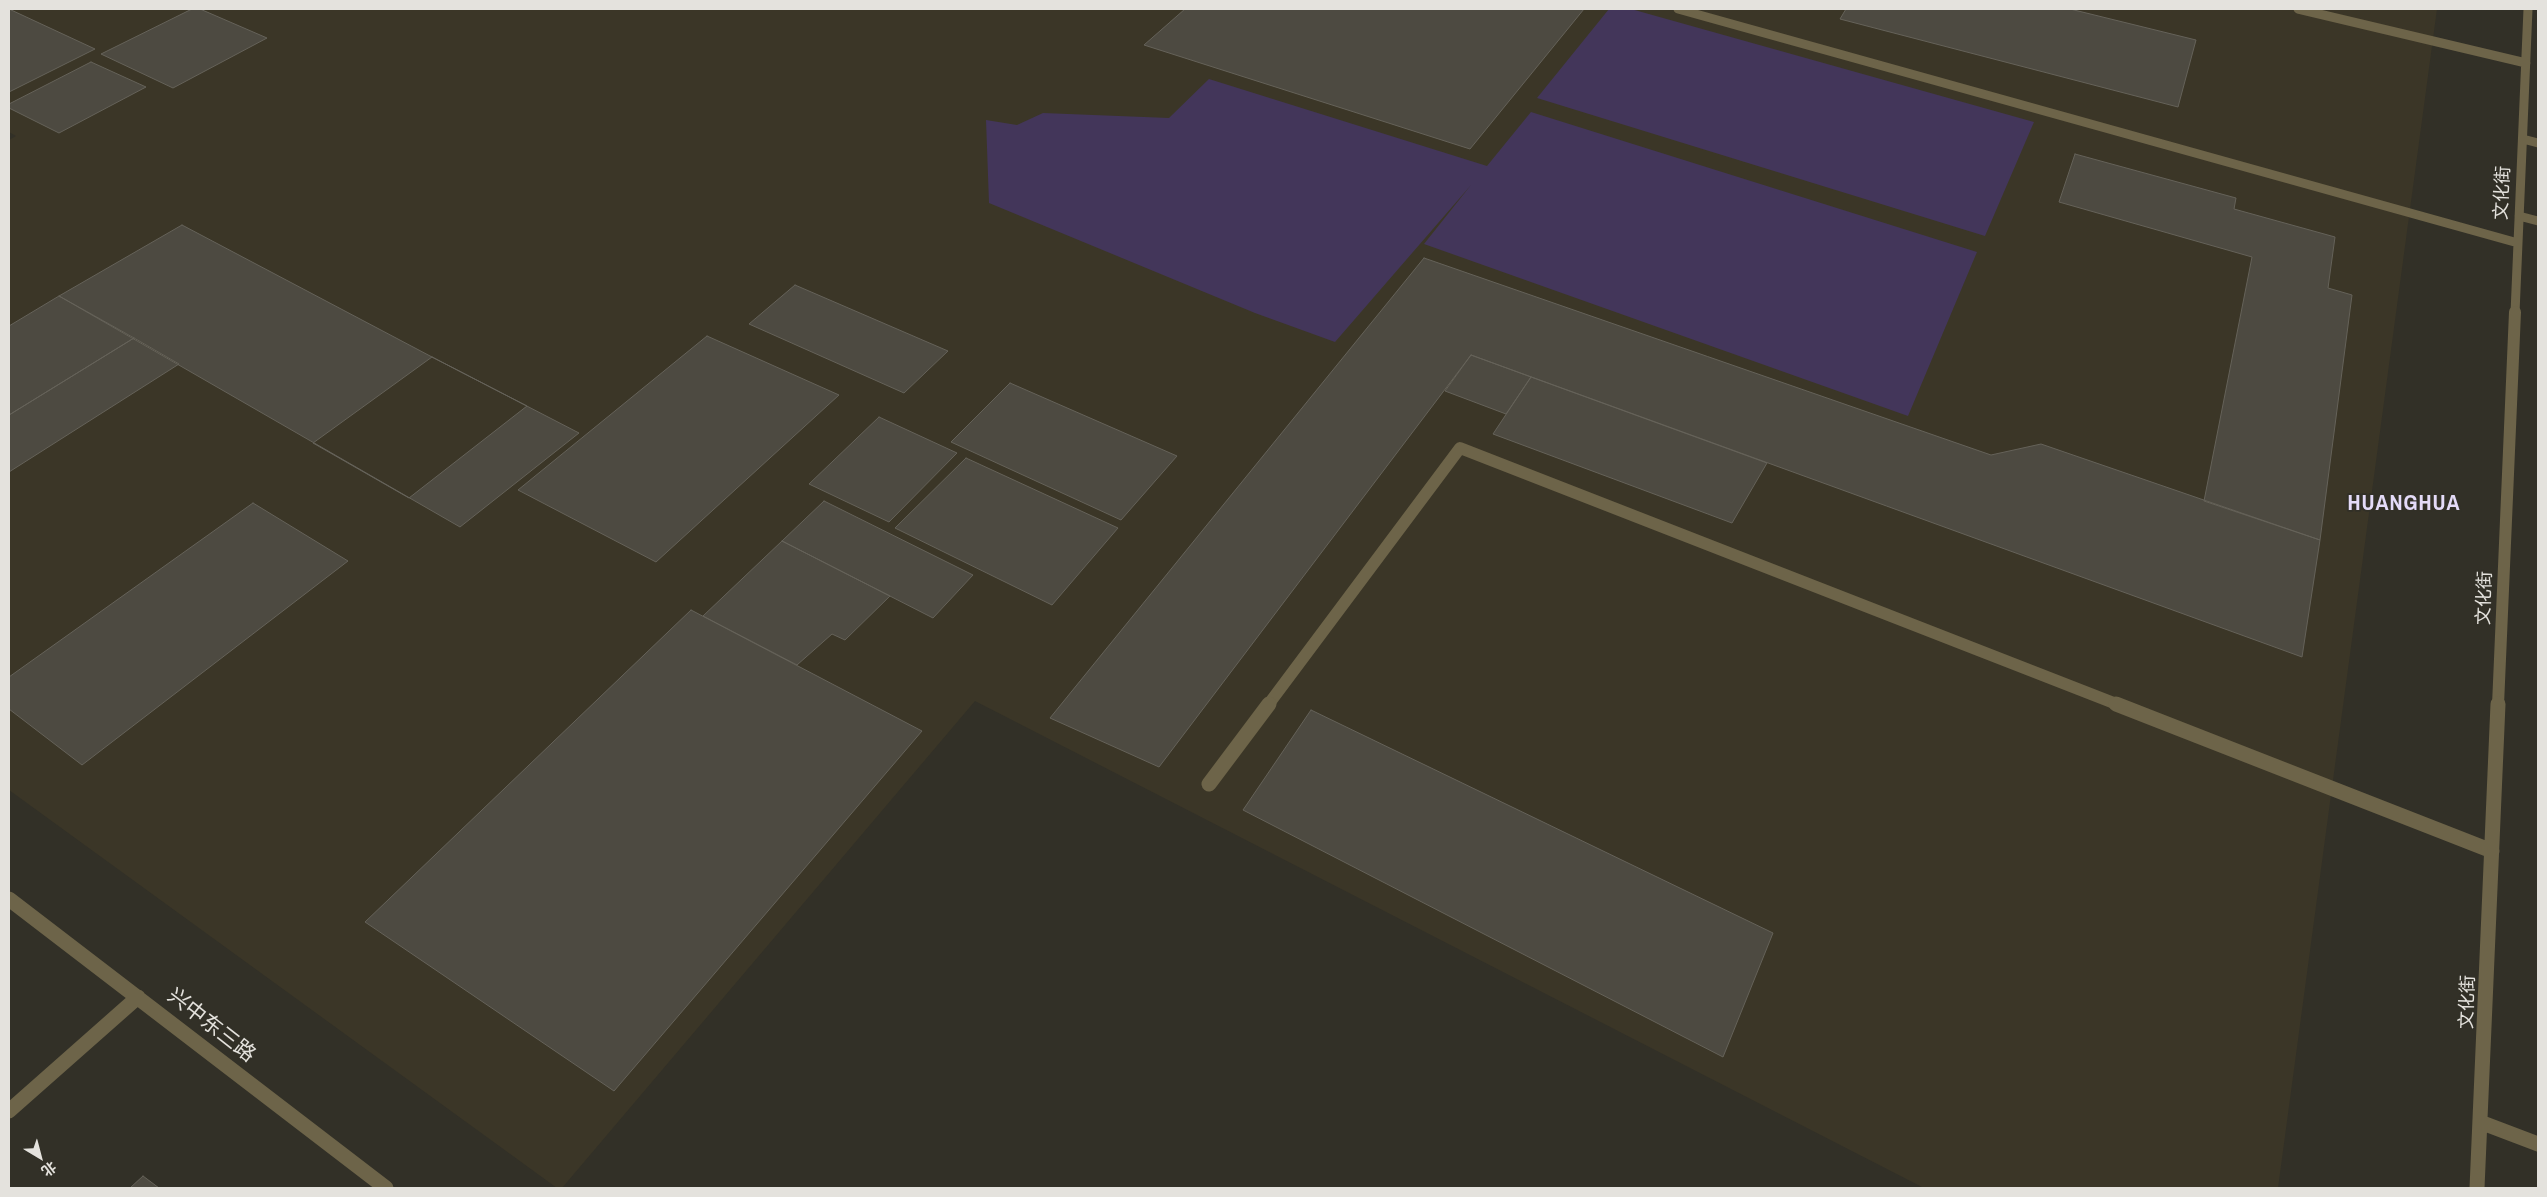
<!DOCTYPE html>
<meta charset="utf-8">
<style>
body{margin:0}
#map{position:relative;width:2547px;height:1197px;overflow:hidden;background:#323027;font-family:"Archivo Narrow","Noto Sans SC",sans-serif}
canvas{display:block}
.frame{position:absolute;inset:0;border:10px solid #e4e2dd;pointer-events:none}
.north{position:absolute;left:15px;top:1132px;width:50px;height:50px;-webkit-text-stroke:4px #323027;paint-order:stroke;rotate:143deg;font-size:14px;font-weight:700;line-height:20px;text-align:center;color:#e4e2dd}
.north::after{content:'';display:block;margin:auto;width:18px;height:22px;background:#e4e2dd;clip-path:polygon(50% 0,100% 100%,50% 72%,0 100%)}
</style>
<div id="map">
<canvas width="2547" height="1197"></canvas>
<div class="frame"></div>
<div class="north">北</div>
</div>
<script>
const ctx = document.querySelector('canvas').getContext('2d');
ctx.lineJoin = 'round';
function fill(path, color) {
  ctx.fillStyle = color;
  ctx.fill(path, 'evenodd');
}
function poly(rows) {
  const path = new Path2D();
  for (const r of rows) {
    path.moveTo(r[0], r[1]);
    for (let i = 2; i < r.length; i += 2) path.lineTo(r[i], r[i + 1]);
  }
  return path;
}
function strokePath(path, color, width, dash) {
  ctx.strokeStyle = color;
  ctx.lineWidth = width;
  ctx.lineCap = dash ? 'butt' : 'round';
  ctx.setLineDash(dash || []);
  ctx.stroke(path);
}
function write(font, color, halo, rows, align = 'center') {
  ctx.font = font + ' "Archivo Narrow","Noto Sans SC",sans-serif';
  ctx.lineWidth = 4;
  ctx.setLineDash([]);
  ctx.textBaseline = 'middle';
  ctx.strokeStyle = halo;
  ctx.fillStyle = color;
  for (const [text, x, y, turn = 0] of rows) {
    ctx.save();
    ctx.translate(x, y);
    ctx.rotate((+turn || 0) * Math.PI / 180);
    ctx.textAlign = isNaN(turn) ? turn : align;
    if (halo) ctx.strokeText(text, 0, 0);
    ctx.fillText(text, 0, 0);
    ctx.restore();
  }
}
fill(poly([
 [9,9,2437,9,2278,1188,1924,1188,975,701,562,1188,557,1188,9,790,9,140,16,136,9,132]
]), '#3b3627');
fill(poly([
 [1609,9,1631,9,2034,122,1985,236,1537,98],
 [1209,79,1487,166,1531,112,1977,252,1908,416,1424,244,1471,185,1335,342,1255,313,989,203,986,120,1017,125,1043,113,1169,118]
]), '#43365a');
const building = poly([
 [9,9,95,49,9,92,9,9],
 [192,9,200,9,267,38,173,88,101,54,192,9],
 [1185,9,1584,9,1470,149,1144,45,1185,9],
 [1846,9,2070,9,2196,40,2178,107,1840,19,1846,9],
 [91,62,146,87,59,133,9,108,9,104,91,62],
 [2075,154,2236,198,2234,209,2335,237,2328,288,2352,295,2320,540,2204,501,2252,257,2059,202,2075,154],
 [182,225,432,357,579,433,460,527,59,296,182,225],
 [1424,258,1991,455,2041,444,2320,540,2302,657,1471,355,1159,767,1050,718,1424,258],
 [795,285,948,351,904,393,749,324,795,285],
 [59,296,134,338,9,415,9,326,59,296],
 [707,336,839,395,656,562,518,490,707,336],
 [134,338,179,364,9,472,9,415,134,338],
 [1471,355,1531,377,1506,414,1445,391,1471,355],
 [432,357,527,406,409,498,313,443,432,357],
 [1531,377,1767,463,1732,523,1493,434,1531,377],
 [1010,383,1177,456,1121,520,951,442,1010,383],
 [879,417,957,453,889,522,809,484,879,417],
 [966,458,1118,528,1052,605,895,528,966,458],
 [824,501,973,575,933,618,782,541,824,501],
 [253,503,348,561,82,765,9,709,9,677,253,503],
 [782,541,890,596,845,640,832,634,797,665,703,616,782,541],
 [691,610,922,731,614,1091,365,922,691,610],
 [1311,710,1773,933,1723,1057,1243,810,1311,710],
 [143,1176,159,1188,130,1188,143,1176]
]);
fill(building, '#4d4a41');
strokePath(building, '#656259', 1);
strokePath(poly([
 [1678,9,2518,243],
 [2298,9,2526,63],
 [2523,139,2538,143],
 [2519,216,2538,221],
 [2515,313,2528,9]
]), '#6d6449', 9);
strokePath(poly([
 [1268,705,1460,448,2119,705],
 [2498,705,2515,312]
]), '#6d6449', 12);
strokePath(poly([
 [2116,704,2492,851],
 [1209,784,1269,704],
 [9,899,386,1188],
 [9,1111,138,997],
 [2480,1122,2538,1144],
 [2477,1188,2498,704]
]), '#6d6449', 15);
write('18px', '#e4e2dd', '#323027', [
 ["文化街",2503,193,-87],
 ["文化街",2485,598,-88],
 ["文化街",2468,1002,-88]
]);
write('21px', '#e4e2dd', '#323027', [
 ["兴中东三路",211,1026,38]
]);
ctx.letterSpacing = '1px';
write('bold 22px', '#e4dbf8', '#323027', [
 ["HUANGHUA",2404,504]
]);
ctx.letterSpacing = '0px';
</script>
